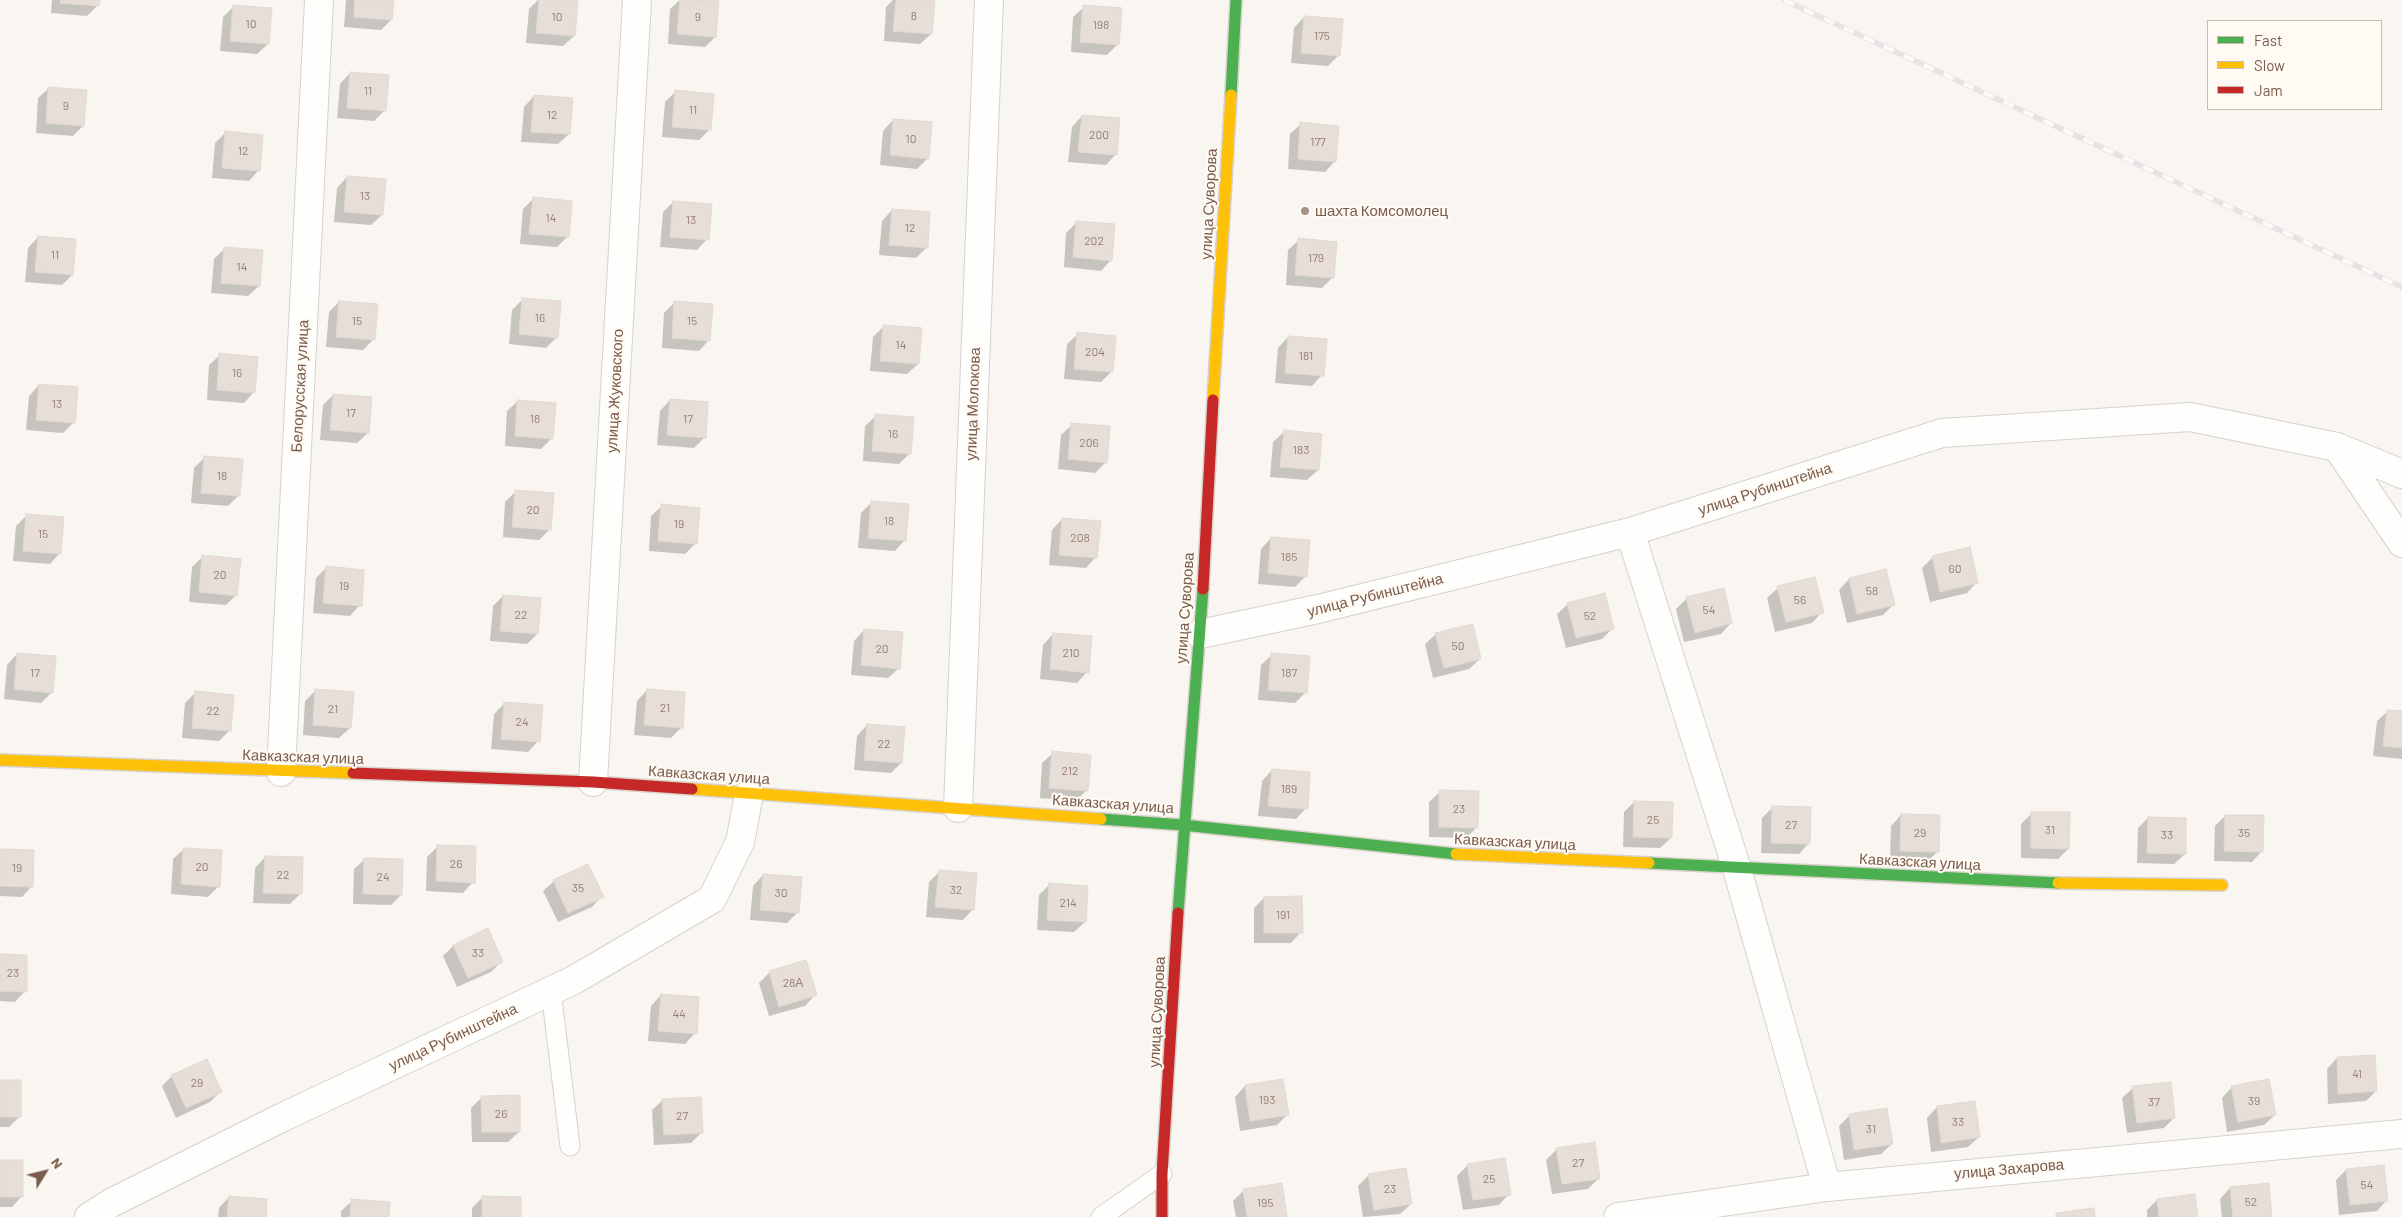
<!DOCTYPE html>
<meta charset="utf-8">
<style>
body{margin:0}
#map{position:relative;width:2402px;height:1217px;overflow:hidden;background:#f9f5f0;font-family:Barlow,sans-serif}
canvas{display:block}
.legend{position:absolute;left:2207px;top:20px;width:175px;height:90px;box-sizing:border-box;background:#fffaf3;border:1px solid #cabbb1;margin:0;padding:6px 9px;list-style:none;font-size:15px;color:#7a5c4d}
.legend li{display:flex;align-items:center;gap:10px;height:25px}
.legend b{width:25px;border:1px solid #cabbb1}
.north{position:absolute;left:20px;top:1147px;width:50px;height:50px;-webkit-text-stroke:4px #fffaf3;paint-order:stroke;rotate:54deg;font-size:14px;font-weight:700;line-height:20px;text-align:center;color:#7a5c4d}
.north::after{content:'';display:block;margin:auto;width:18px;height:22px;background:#7a5c4d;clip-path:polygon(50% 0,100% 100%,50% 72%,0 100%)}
</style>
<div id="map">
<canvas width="2402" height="1217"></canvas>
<ul class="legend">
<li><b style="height:6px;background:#4caf50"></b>Fast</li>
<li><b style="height:6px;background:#ffc107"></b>Slow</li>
<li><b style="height:6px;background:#c62828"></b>Jam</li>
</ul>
<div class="north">N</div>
</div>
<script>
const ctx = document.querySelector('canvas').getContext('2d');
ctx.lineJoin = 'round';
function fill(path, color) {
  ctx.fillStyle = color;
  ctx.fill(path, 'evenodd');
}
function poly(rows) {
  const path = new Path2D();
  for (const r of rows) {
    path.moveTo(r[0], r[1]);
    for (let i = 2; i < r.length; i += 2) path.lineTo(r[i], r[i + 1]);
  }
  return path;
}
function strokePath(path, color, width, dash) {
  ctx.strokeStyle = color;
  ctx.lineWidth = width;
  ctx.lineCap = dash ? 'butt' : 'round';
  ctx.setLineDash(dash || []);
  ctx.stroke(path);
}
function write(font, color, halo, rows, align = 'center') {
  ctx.font = font + ' Barlow,sans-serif';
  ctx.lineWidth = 4;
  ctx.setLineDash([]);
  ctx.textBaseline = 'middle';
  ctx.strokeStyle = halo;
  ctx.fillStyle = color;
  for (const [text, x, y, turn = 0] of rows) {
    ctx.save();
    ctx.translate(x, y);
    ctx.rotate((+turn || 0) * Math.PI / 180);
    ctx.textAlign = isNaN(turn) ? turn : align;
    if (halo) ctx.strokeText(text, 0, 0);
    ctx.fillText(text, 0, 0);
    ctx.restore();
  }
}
fill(poly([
 [52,0,98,0,98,5,87,16,51,13],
 [346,0,393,0,391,20,381,30,344,27],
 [538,0,561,0,574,36,563,46,526,43,529,9],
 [680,0,718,2,715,37,705,47,668,44,670,9],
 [893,0,934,0,931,34,920,44,884,41,886,7],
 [234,6,268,44,257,54,220,51,223,17],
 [1084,7,1118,44,1107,55,1071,52,1073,17],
 [1304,17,1339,55,1328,66,1291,63,1294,28],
 [350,73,384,111,374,121,337,118,340,84],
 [49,88,83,126,73,136,36,133,38,98],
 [675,92,710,129,699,140,662,137,665,102],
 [534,96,569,134,558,144,521,142,524,107],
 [1082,116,1116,154,1106,165,1068,162,1072,127],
 [893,120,928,158,917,169,880,165,883,131],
 [1301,124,1335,161,1325,172,1288,169,1290,134],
 [225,133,259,170,249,181,212,178,215,143],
 [347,177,382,215,371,225,334,222,337,188],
 [533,199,567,237,557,247,520,244,523,209],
 [673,202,707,239,697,250,660,247,663,212],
 [892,210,926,248,916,258,879,255,882,221],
 [1077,222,1111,260,1101,271,1064,267,1066,233],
 [38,237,72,275,62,285,25,282,28,248],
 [1299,240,1333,277,1322,288,1286,285,1288,250],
 [225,248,259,286,248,296,211,293,214,259],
 [523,299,557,337,546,348,509,344,512,310],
 [339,302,374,339,363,350,326,347,329,312],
 [675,302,709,340,699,351,662,348,664,313],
 [884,326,918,364,907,374,870,371,873,337],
 [1078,334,1112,371,1101,382,1064,379,1067,344],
 [1288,337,1322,375,1312,386,1275,383,1278,348],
 [220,355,254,392,244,403,207,400,209,365],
 [39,385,76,388,73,423,63,433,26,430,29,396],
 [333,395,368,433,357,443,320,440,323,405],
 [670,400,707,403,704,438,694,448,657,445,660,411],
 [518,401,552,438,541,449,505,446,507,411],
 [876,416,910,453,899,464,863,461,865,426],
 [1072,425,1106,462,1095,473,1058,469,1061,435],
 [1284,432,1318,470,1307,480,1270,477,1273,442],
 [205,457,239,495,228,506,191,503,194,468],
 [516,491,550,529,539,540,503,537,505,502],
 [871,503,905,540,895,551,858,548,861,513],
 [662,506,696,543,685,554,649,551,651,516],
 [26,516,60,553,50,564,13,561,16,526],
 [1062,519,1096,557,1086,568,1049,565,1052,530],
 [1271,538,1306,576,1295,587,1258,584,1261,549],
 [202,557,236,595,226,605,189,602,192,567],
 [1933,557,1977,582,1967,593,1930,602,1922,568],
 [326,568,360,605,350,616,313,613,316,578],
 [1849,579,1894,604,1883,615,1847,623,1839,590],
 [1778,588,1822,612,1812,623,1775,632,1767,598],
 [503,596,537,634,527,644,490,641,493,606],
 [1687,598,1731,623,1721,634,1684,642,1676,609],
 [1568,604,1612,629,1602,639,1566,648,1557,614],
 [864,630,899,668,888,678,851,675,854,641],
 [1053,634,1087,672,1077,683,1040,679,1043,645],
 [1436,634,1480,659,1469,669,1433,678,1425,644],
 [17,654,52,692,41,703,4,699,7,665],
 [1272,655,1306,692,1295,703,1258,700,1261,665],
 [316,690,350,728,339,738,303,735,305,701],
 [647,690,681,728,671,738,634,735,637,701],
 [195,693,230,730,219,741,182,738,185,703],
 [504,704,538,741,528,752,491,749,494,714],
 [2388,711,2402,713,2402,759,2373,756,2377,721],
 [867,725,901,763,891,773,854,770,857,736],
 [1053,753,1087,790,1076,801,1040,798,1042,763],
 [1272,770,1306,808,1296,819,1258,816,1262,781],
 [1440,792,1477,827,1466,838,1429,837,1429,802],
 [1634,802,1671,838,1660,848,1623,847,1624,812],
 [1773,807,1809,843,1799,854,1761,853,1762,818],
 [2032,813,2068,849,2058,859,2021,858,2021,824],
 [1901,815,1938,851,1927,862,1890,861,1891,826],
 [2225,816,2262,851,2252,862,2214,861,2215,826],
 [2148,818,2185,854,2174,864,2137,863,2138,828],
 [438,846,473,882,463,893,426,891,427,857],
 [184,849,219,886,208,897,171,894,173,859],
 [0,850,32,886,22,897,0,896],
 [265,857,301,893,290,904,253,903,255,868],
 [365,859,401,895,391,905,353,904,354,869],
 [939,872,973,909,963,920,926,917,929,882],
 [763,875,798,912,787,923,750,920,753,886],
 [554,881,602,896,592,907,558,922,543,891],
 [1050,884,1085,922,1074,932,1037,930,1039,895],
 [1264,898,1301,932,1291,943,1254,943,1254,908],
 [487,930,501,962,491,972,457,987,443,956,453,946],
 [0,955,25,991,15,1002,0,1001],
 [770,972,815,995,805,1006,769,1016,759,983],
 [661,995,695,1033,685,1044,648,1041,651,1006],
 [2337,1058,2376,1091,2366,1101,2328,1104,2327,1069],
 [172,1076,220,1092,210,1102,176,1118,162,1086],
 [0,1081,20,1116,9,1127,0,1127],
 [1245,1086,1287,1115,1277,1125,1240,1131,1235,1097],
 [2232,1087,2275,1115,2264,1125,2227,1132,2222,1098],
 [2133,1088,2174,1118,2164,1128,2127,1133,2122,1098],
 [482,1097,519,1132,508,1142,472,1142,471,1108],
 [663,1100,701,1133,691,1143,654,1145,652,1110],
 [1937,1107,1979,1137,1968,1147,1931,1152,1927,1118],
 [1850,1115,1892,1144,1881,1154,1844,1160,1839,1126],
 [1557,1149,1599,1178,1588,1189,1552,1194,1546,1160],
 [0,1162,22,1196,12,1207,0,1207],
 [1468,1165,1509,1194,1499,1205,1463,1210,1457,1176],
 [2346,1170,2387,1200,2377,1211,2339,1215,2336,1180],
 [1369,1175,1411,1204,1400,1214,1363,1217,1358,1186],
 [2230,1188,2271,1217,2222,1217,2220,1199],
 [1244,1190,1286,1217,1236,1217,1233,1201],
 [229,1197,265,1217,218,1217,219,1208],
 [482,1198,519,1217,472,1217,472,1208],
 [2157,1200,2197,1217,2147,1217,2147,1210],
 [352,1201,388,1217,341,1217,341,1211]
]), '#0003');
const building = poly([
 [61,0,100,0,99,6,60,3,61,0],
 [355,0,394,0,392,20,354,17,355,0],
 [539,0,578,0,575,36,536,33,539,0],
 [680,0,719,1,716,37,677,34,680,0],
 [896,0,935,0,932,34,893,31,896,0],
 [233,5,272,8,269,44,230,41,233,5],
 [1083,5,1122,8,1119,45,1080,42,1083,5],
 [1304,16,1343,19,1340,56,1301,53,1304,16],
 [350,72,389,75,386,111,347,108,350,72],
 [48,87,87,90,84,126,46,123,48,87],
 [675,90,714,94,711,130,672,127,675,90],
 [534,95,573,98,570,134,531,132,534,95],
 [1082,115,1120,118,1117,155,1078,152,1082,115],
 [893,119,932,122,929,159,890,155,893,119],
 [1300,122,1339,126,1336,162,1298,159,1300,122],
 [225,131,263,135,260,171,222,168,225,131],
 [347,176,386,179,383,215,344,212,347,176],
 [533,197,572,201,569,237,529,234,533,197],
 [673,201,712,204,709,240,670,237,673,201],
 [892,209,930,212,928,248,889,245,892,209],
 [1076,221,1115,224,1112,261,1073,257,1076,221],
 [38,236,76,239,73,275,35,272,38,236],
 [1298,238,1337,242,1334,278,1295,275,1298,238],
 [224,247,263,250,260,286,221,283,224,247],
 [522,298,561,301,558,338,519,334,522,298],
 [339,301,378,304,375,340,336,337,339,301],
 [674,301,713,304,710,341,672,338,674,301],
 [883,325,922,328,919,364,880,361,883,325],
 [1077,332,1116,336,1113,372,1074,369,1077,332],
 [1288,336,1327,339,1324,376,1285,373,1288,336],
 [219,353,258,357,255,393,217,390,219,353],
 [39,384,78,387,75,423,36,420,39,384],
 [333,394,372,397,369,433,330,430,333,394],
 [670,399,708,402,706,438,667,435,670,399],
 [517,400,556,403,553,439,515,436,517,400],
 [875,414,914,417,911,454,872,451,875,414],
 [1071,423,1110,426,1107,463,1068,459,1071,423],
 [1284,430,1322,434,1319,470,1280,467,1284,430],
 [204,456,243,459,240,496,201,493,204,456],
 [515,490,554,493,551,530,512,527,515,490],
 [871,501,909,504,906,541,868,538,871,501],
 [661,504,700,508,697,544,658,541,661,504],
 [26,514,64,517,61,554,23,551,26,514],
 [1062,518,1101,521,1097,558,1059,555,1062,518],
 [1271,537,1310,540,1307,577,1268,573,1271,537],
 [1970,547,1978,583,1940,592,1932,556,1970,547],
 [202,555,241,559,237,596,199,592,202,555],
 [326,566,364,570,362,606,323,603,326,566],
 [1886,569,1895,605,1857,614,1849,578,1886,569],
 [1815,577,1824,613,1786,622,1777,586,1815,577],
 [1724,588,1732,623,1695,633,1686,597,1724,588],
 [1605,593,1614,629,1576,638,1567,603,1605,593],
 [503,595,541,598,538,634,500,631,503,595],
 [1473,624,1481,659,1444,668,1435,633,1473,624],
 [864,629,903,632,900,669,861,665,864,629],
 [1053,633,1092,636,1089,673,1050,669,1053,633],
 [17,653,56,656,53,693,14,689,17,653],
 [1271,653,1310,656,1307,693,1268,690,1271,653],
 [315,689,354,692,351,728,313,725,315,689],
 [647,689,685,692,683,728,644,725,647,689],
 [195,691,234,695,231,731,192,728,195,691],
 [504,702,543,705,540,742,501,739,504,702],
 [2387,710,2402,711,2402,748,2383,746,2387,710],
 [867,724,905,727,902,763,864,760,867,724],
 [1052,751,1091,755,1088,791,1049,788,1052,751],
 [1272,769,1310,772,1308,809,1268,806,1272,769],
 [1439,790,1479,791,1478,828,1439,827,1439,790],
 [1634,801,1673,802,1672,838,1633,837,1634,801],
 [1772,806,1811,807,1810,844,1771,843,1772,806],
 [2031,812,2070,812,2069,849,2031,848,2031,812],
 [1901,814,1940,815,1939,852,1900,851,1901,814],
 [2225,815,2264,815,2263,852,2224,851,2225,815],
 [2148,817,2186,818,2186,854,2147,853,2148,817],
 [437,845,476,846,475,883,436,881,437,845],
 [183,848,222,850,220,887,181,884,183,848],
 [0,849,34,850,33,887,0,886,0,849],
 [265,856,303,857,302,894,263,893,265,856],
 [364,858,403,859,402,895,363,894,364,858],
 [588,864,604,897,568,913,553,880,588,864],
 [939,870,977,873,974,910,935,907,939,870],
 [763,874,802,877,799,913,760,910,763,874],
 [1049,883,1088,886,1086,922,1047,920,1049,883],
 [1302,896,1303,933,1264,933,1264,897,1302,896],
 [488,928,503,962,468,978,453,945,488,928],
 [0,954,27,955,27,992,0,991,0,954],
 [806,960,817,995,779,1007,769,971,806,960],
 [661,994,699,997,697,1034,658,1031,661,994],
 [2375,1055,2377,1091,2338,1094,2337,1057,2375,1055],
 [207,1059,222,1092,186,1108,171,1075,207,1059],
 [1283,1079,1289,1115,1250,1121,1245,1085,1283,1079],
 [2269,1079,2276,1115,2238,1122,2231,1086,2269,1079],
 [0,1080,21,1080,21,1117,0,1117,0,1080],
 [2171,1082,2175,1118,2137,1123,2132,1086,2171,1082],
 [520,1095,520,1132,482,1132,481,1096,520,1095],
 [701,1097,703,1133,664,1135,662,1099,701,1097],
 [1975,1101,1980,1137,1941,1143,1937,1106,1975,1101],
 [1887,1108,1893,1144,1854,1150,1849,1114,1887,1108],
 [1595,1142,1600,1179,1562,1184,1556,1148,1595,1142],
 [1505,1158,1511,1195,1473,1200,1467,1164,1505,1158],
 [0,1160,23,1160,23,1197,0,1197,0,1160],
 [2384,1165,2388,1201,2350,1205,2346,1169,2384,1165],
 [1406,1168,1412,1204,1374,1210,1368,1174,1406,1168],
 [1282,1183,1287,1217,1247,1217,1243,1189,1282,1183],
 [2269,1183,2272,1217,2233,1217,2230,1187,2269,1183],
 [2195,1194,2198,1217,2159,1217,2157,1199,2195,1194],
 [229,1196,267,1199,266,1217,227,1217,229,1196],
 [482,1196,521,1197,521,1217,482,1217,482,1196],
 [351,1199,390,1202,389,1217,350,1217,351,1199],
 [2094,1208,2095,1217,2056,1217,2056,1213,2094,1208]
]);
fill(building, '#e6ded7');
strokePath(building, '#e2d8d2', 1);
const lane = poly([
 [551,991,570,1146],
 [1101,1217,1162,1174]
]);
const street = poly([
 [2337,447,2402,543],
 [1630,532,1737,869,1827,1187],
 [1200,634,1318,609,1630,532,1942,433,2190,417,2337,447,2402,474],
 [281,772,319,0],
 [593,782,637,0],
 [958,808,989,0],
 [89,1217,111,1203,283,1117,574,980,712,899,740,842,749,794],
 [1618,1217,1827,1187,2402,1134]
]);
const fast = poly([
 [1231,95,1236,0],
 [1101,819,1183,825,1456,854],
 [1649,863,2058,883],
 [1178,913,1203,589]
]);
const slow = poly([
 [1213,400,1231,95],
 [0,760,353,773],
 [692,789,1101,819],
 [1456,854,1649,863],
 [2058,883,2222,885]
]);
const jam = poly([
 [1203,589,1213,400],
 [353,773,593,782,692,789],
 [1162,1217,1162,1174,1178,913]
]);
strokePath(lane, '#d7d1cb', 21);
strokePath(street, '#d7d1cb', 30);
strokePath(fast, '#d9d2cb', 14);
strokePath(slow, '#d9d2cb', 14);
strokePath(jam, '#d9d2cb', 14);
strokePath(lane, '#fefefd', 19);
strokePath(street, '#fefefd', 28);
strokePath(fast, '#4caf50', 11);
strokePath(slow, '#ffc107', 11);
strokePath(jam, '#c62828', 11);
const rail = poly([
 [1784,0,2402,287]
]);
strokePath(rail, '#e6e3e7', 5.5);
strokePath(rail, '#fffaf3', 4, [11]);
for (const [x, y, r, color] of [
 [1305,211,5,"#a69286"]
]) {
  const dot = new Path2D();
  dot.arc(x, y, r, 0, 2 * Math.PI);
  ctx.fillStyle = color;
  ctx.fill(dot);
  strokePath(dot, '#fffaf3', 2);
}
write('12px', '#977e72', null, [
 ["8",914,16],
 ["10",557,17],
 ["9",698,17],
 ["10",251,24],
 ["198",1101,25],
 ["175",1322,36],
 ["11",368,91],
 ["9",66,106],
 ["11",693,110],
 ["12",552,115],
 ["200",1099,135],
 ["10",911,139],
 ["177",1318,142],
 ["12",243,151],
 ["13",365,196],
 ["14",551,218],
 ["13",691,220],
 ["12",910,228],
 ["202",1094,241],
 ["11",55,255],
 ["179",1316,258],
 ["14",242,267],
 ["16",540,318],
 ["15",357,321],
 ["15",692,321],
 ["14",901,345],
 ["204",1095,352],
 ["181",1306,356],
 ["16",237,373],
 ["13",57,404],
 ["17",351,413],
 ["18",535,419],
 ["17",688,419],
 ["16",893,434],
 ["206",1089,443],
 ["183",1301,450],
 ["18",222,476],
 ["20",533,510],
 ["18",889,521],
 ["19",679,524],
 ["15",43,534],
 ["208",1080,538],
 ["185",1289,557],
 ["60",1955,569],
 ["20",220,575],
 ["19",344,586],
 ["58",1872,591],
 ["56",1800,600],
 ["54",1709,610],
 ["22",521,615],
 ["52",1590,616],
 ["50",1458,646],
 ["20",882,649],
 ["210",1071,653],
 ["17",35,673],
 ["187",1289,673],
 ["21",665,708],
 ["21",333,709],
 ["22",213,711],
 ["24",522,722],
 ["22",884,744],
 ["212",1070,771],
 ["189",1289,789],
 ["23",1459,809],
 ["25",1653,820],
 ["27",1791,825],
 ["31",2050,830],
 ["29",1920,833],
 ["35",2244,833],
 ["33",2167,835],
 ["26",456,864],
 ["20",202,867],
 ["19",17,868],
 ["22",283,875],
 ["24",383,877],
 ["35",578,888],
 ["32",956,890],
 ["30",781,893],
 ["214",1068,903],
 ["191",1283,915],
 ["33",478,953],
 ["23",13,973],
 ["28А",793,983],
 ["44",679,1014],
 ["41",2357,1074],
 ["29",197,1083],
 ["193",1267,1100],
 ["39",2254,1101],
 ["37",2154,1102],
 ["26",501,1114],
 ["27",682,1116],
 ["33",1958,1122],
 ["31",1871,1129],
 ["27",1578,1163],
 ["25",1489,1179],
 ["54",2367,1185],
 ["23",1390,1189],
 ["52",2251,1202],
 ["195",1265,1203]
]);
write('15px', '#7a5c4d', '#fffaf3', [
 ["улица Суворова",1209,204,-87],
 ["Белорусская улица",300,386,-87],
 ["улица Жуковского",615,391,-87],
 ["улица Молокова",973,404,-88],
 ["улица Рубинштейна",1765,489,-18],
 ["улица Рубинштейна",1375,595,-14],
 ["улица Суворова",1185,608,-86],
 ["Кавказская улица",303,757,2],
 ["Кавказская улица",709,775,4],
 ["Кавказская улица",1113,804,4],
 ["Кавказская улица",1515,842,3],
 ["Кавказская улица",1920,862,3],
 ["улица Суворова",1157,1012,-87],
 ["улица Рубинштейна",453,1037,-25],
 ["улица Захарова",2009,1169,-5]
]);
write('15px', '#7a5c4d', '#fffaf3', [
 ["шахта Комсомолец",1315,211]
], 'left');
</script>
